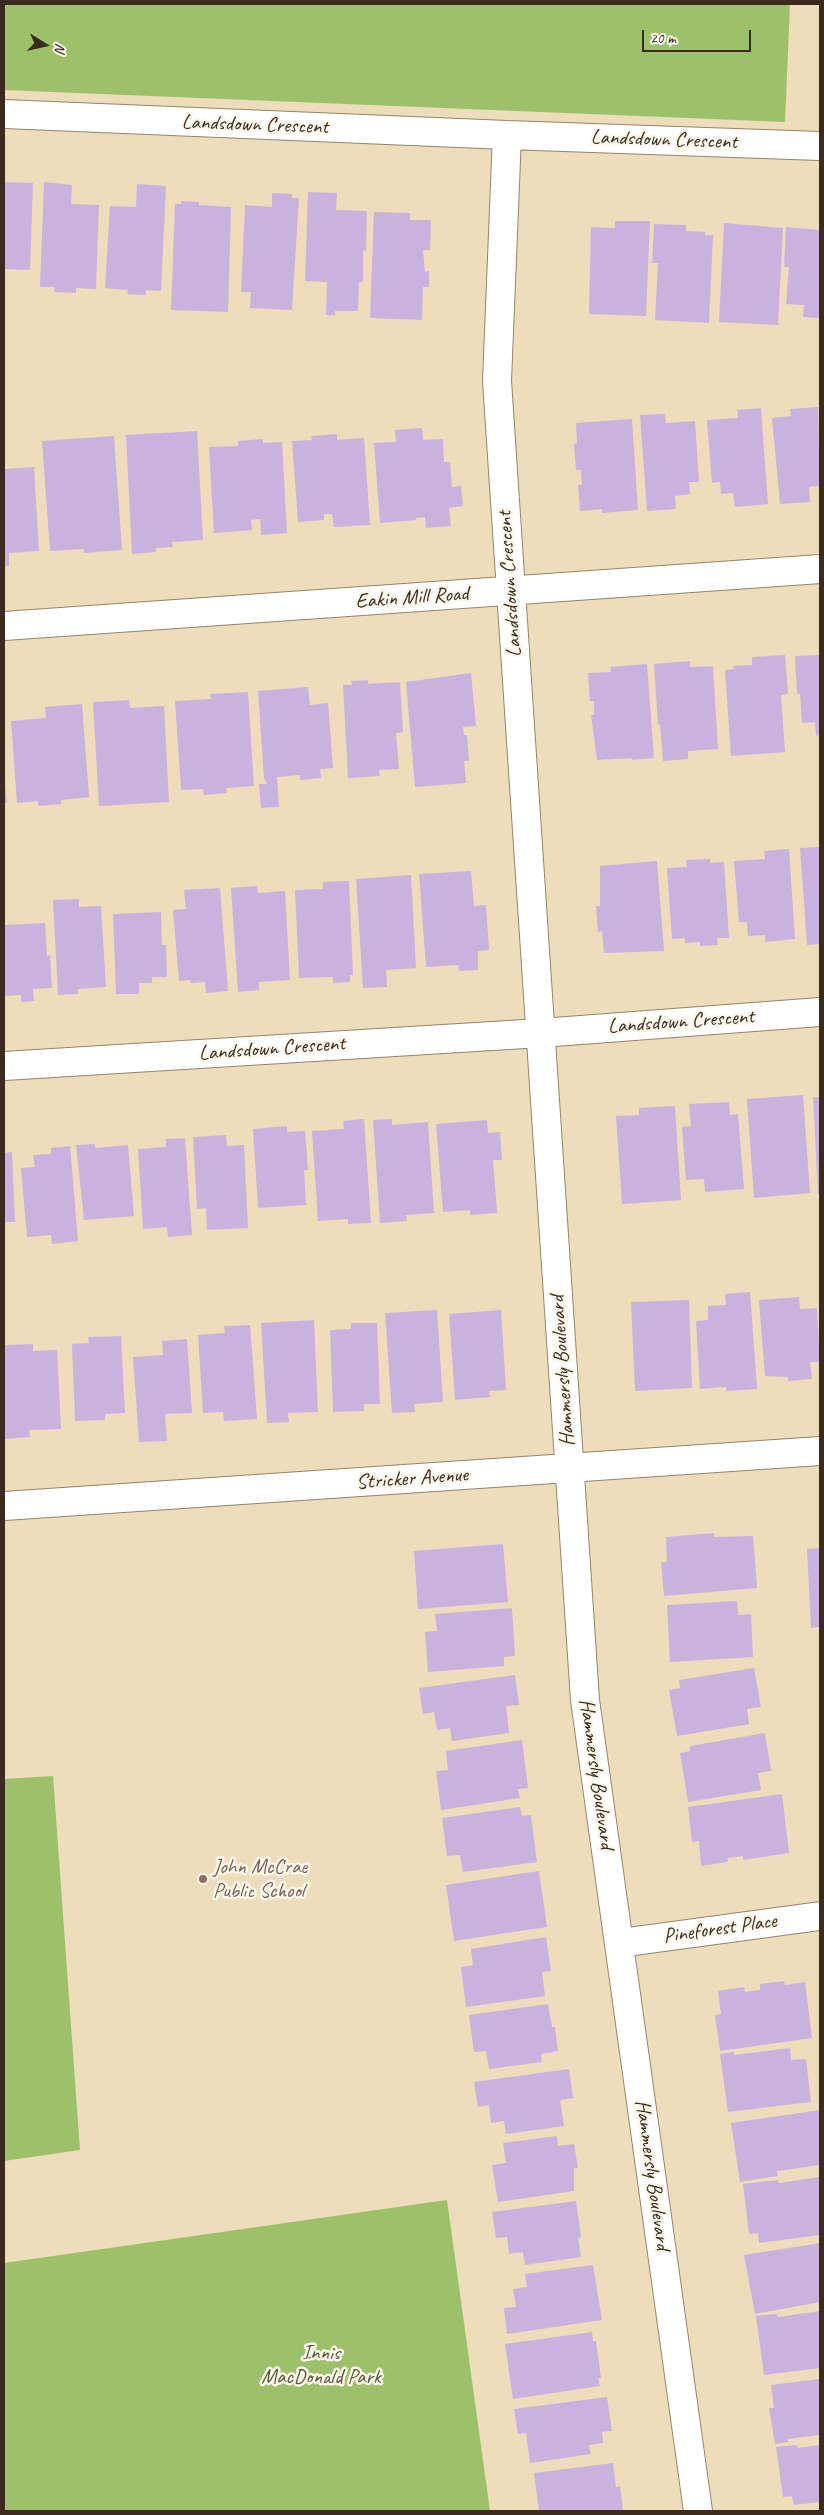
<!DOCTYPE html>
<style>
body{margin:0}
#map{position:relative;width:824px;height:2515px;overflow:hidden;background:#edddbb;font-family:Caveat,sans-serif}
canvas{display:block}
.frame{position:absolute;inset:0;border:5px solid #3b2a1e;pointer-events:none}
.north{position:absolute;left:20px;top:20px;width:50px;height:50px;-webkit-text-stroke:4px #fbf7ec;paint-order:stroke;rotate:100deg;font-size:14px;font-weight:700;line-height:20px;text-align:center;color:#3b2a1e}
.north::after{content:'';display:block;margin:auto;width:18px;height:22px;background:#3b2a1e;clip-path:polygon(50% 0,100% 100%,50% 72%,0 100%)}
.scale{position:absolute;left:642px;top:30px;width:109px;height:22px;box-sizing:border-box;border:2px solid #3b2a1e;border-top:0;padding-left:6px;font-size:15px;line-height:18px;white-space:nowrap;color:#3b2a1e;-webkit-text-stroke:4px #fbf7ec;paint-order:stroke}
</style>
<div id="map">
<canvas width="824" height="2515"></canvas>
<div class="frame"></div>
<div class="north">N</div>
<div class="scale">20 m</div>
</div>
<script>
const ctx = document.querySelector('canvas').getContext('2d');
ctx.lineJoin = 'round';
function fill(path, color) {
  ctx.fillStyle = color;
  ctx.fill(path, 'evenodd');
}
function poly(rows) {
  const path = new Path2D();
  for (const r of rows) {
    path.moveTo(r[0], r[1]);
    for (let i = 2; i < r.length; i += 2) path.lineTo(r[i], r[i + 1]);
  }
  return path;
}
function strokePath(path, color, width, dash) {
  ctx.strokeStyle = color;
  ctx.lineWidth = width;
  ctx.lineCap = dash ? 'butt' : 'round';
  ctx.setLineDash(dash || []);
  ctx.stroke(path);
}
function write(font, color, halo, rows, align = 'center') {
  ctx.font = font + ' Caveat,sans-serif';
  ctx.lineWidth = 5;
  ctx.setLineDash([]);
  ctx.textBaseline = 'middle';
  ctx.strokeStyle = halo;
  ctx.fillStyle = color;
  for (const [text, x, y, turn = 0] of rows) {
    ctx.save();
    ctx.translate(x, y);
    ctx.rotate((+turn || 0) * Math.PI / 180);
    ctx.textAlign = isNaN(turn) ? turn : align;
    if (halo) ctx.strokeText(text, 0, 0);
    ctx.fillText(text, 0, 0);
    ctx.restore();
  }
}
fill(poly([
 [4,4,790,4,785,122,4,90],
 [53,1776,80,2150,4,2161,4,1779],
 [447,2200,490,2511,4,2511,4,2263]
]), '#9dc16b');
fill(poly([
 [4,182,33,183,30,270,4,269],
 [44,182,72,185,71,204,99,205,96,289,76,288,76,293,54,292,55,287,40,287],
 [137,184,166,186,161,291,146,290,146,295,127,294,128,290,105,288,110,206,136,207],
 [308,192,337,193,336,210,367,211,366,251,363,250,363,282,359,282,358,311,335,311,335,315,326,315,327,282,305,281],
 [272,193,292,194,292,198,299,198,292,310,250,308,251,292,241,292,245,205,272,207],
 [181,201,199,202,199,205,231,207,228,312,171,310,175,204,181,204],
 [374,212,410,213,410,220,431,220,430,250,423,250,425,272,429,271,429,287,423,287,422,320,370,318],
 [615,221,650,221,646,316,589,314,591,227,615,228],
 [724,223,783,228,778,325,719,322],
 [654,224,686,225,686,231,705,232,705,235,713,235,709,323,655,320,658,263,652,263],
 [786,227,820,230,820,318,803,317,804,305,786,304,789,267,784,267],
 [818,407,820,486,809,487,810,502,780,504,772,418,791,416,790,409],
 [761,408,768,504,735,507,733,493,721,494,720,482,712,483,707,420,738,418,737,410],
 [665,414,666,423,695,421,699,482,689,482,690,494,675,496,676,509,647,511,640,415],
 [632,419,638,510,602,513,602,509,580,511,578,485,582,484,581,470,576,470,574,444,577,443,576,423],
 [422,428,423,440,443,439,444,462,450,462,452,487,461,486,463,506,449,508,451,526,426,528,425,517,416,518,416,520,380,523,374,443,396,442,395,430],
 [197,431,203,540,172,542,173,547,156,548,156,552,132,554,126,435],
 [337,434,337,440,364,438,370,525,334,527,332,514,324,514,324,520,298,522,292,441,312,440,311,436],
 [114,436,122,550,84,553,84,549,50,551,42,441],
 [263,439,263,443,282,442,287,533,261,535,260,519,251,520,252,530,214,533,209,447,238,446,238,441],
 [34,467,39,551,9,553,9,566,4,566,4,469],
 [785,655,788,694,781,695,785,752,731,756,725,670,734,669,733,666,752,665,752,657],
 [820,655,820,735,816,736,815,722,802,723,800,694,797,694,795,656],
 [690,661,690,667,713,666,718,749,688,751,688,759,663,761,660,724,658,725,654,664],
 [647,664,654,758,632,760,632,758,597,760,591,715,594,715,594,701,590,701,588,673,611,672,610,667],
 [471,673,476,726,463,727,464,735,467,735,469,761,464,761,466,783,415,787,406,682],
 [368,680,368,684,400,682,403,732,396,733,399,769,379,770,380,776,348,778,343,685,352,685,351,681],
 [308,687,310,705,328,703,333,768,320,769,321,778,300,780,300,775,277,777,279,807,261,808,259,784,267,784,264,778,258,691],
 [248,692,254,786,226,788,227,793,204,795,203,789,181,790,175,701,211,699,210,694],
 [129,700,130,708,164,706,169,802,99,806,93,702],
 [82,704,89,797,61,800,61,804,38,806,38,801,17,803,11,721,46,718,45,707],
 [4,766,7,803,4,803],
 [820,847,820,944,807,945,800,848],
 [789,849,795,939,765,942,765,935,748,936,747,922,739,922,734,861,765,859,764,851],
 [710,859,710,863,724,862,729,938,717,938,718,945,700,946,700,942,685,943,685,938,672,939,667,868,687,867,686,860],
 [657,861,664,951,604,953,602,931,598,932,596,906,600,906,600,866],
 [471,871,474,906,486,905,489,950,478,951,478,970,459,971,458,965,426,967,419,874],
 [411,875,416,968,386,970,387,987,363,988,356,879],
 [349,881,353,975,350,975,350,982,333,983,333,977,299,978,295,890,323,889,323,882],
 [257,886,258,893,285,891,290,980,259,982,259,990,238,992,231,888],
 [220,888,228,991,206,993,205,982,191,983,190,980,179,981,173,910,186,909,184,890],
 [79,899,79,907,101,906,106,987,78,989,78,994,58,995,53,900],
 [161,912,162,945,166,945,167,977,152,977,152,983,139,983,139,994,116,994,113,914],
 [45,923,47,956,50,955,52,988,33,989,34,1001,21,1002,21,995,4,996,4,925],
 [803,1095,810,1193,754,1198,747,1099],
 [813,1097,820,1097,820,1193,818,1194],
 [729,1102,730,1115,738,1114,744,1189,705,1192,704,1179,686,1180,682,1127,691,1126,689,1104],
 [675,1106,681,1200,622,1204,616,1116,639,1115,639,1108],
 [364,1119,371,1223,348,1224,348,1219,318,1221,312,1131,344,1129,343,1121],
 [392,1119,392,1125,428,1122,434,1213,406,1215,407,1221,380,1223,373,1120],
 [487,1120,488,1133,500,1132,502,1160,493,1160,497,1213,470,1215,470,1210,443,1212,436,1124],
 [287,1126,287,1132,305,1131,308,1170,304,1170,306,1205,258,1208,253,1129],
 [226,1135,227,1146,244,1145,248,1228,207,1230,206,1208,197,1209,193,1137],
 [185,1138,192,1235,168,1237,167,1227,143,1229,138,1149,166,1147,166,1139],
 [95,1144,95,1148,128,1145,134,1216,84,1220,76,1145],
 [70,1146,78,1241,52,1244,51,1235,27,1237,21,1168,35,1167,33,1155,51,1154,51,1148],
 [12,1152,15,1222,4,1222,4,1153],
 [750,1292,757,1389,726,1391,726,1387,700,1389,696,1321,708,1320,708,1306,726,1305,725,1294],
 [799,1297,800,1309,817,1308,820,1362,810,1362,812,1379,788,1381,788,1377,765,1376,759,1300],
 [689,1300,692,1388,635,1391,631,1302],
 [437,1310,443,1402,414,1404,415,1412,392,1413,385,1313],
 [501,1310,506,1390,489,1391,490,1397,455,1400,449,1314],
 [314,1320,318,1412,288,1413,289,1422,267,1423,261,1323],
 [351,1323,377,1323,380,1404,364,1404,364,1411,333,1412,330,1330,351,1329],
 [250,1325,257,1419,224,1421,223,1412,203,1413,198,1335,225,1333,224,1326],
 [121,1336,125,1413,105,1414,105,1420,75,1421,72,1344,89,1343,88,1337],
 [187,1339,192,1413,165,1414,167,1441,139,1442,133,1357,163,1355,162,1341],
 [33,1344,33,1351,57,1350,61,1429,29,1430,30,1437,4,1439,4,1345],
 [714,1533,714,1537,753,1536,757,1588,664,1596,661,1562,667,1562,666,1537],
 [503,1544,508,1602,418,1609,414,1551],
 [820,1548,820,1627,811,1628,807,1549],
 [737,1601,738,1615,751,1614,753,1657,670,1662,667,1605],
 [512,1608,515,1656,504,1657,504,1666,428,1672,425,1632,437,1631,435,1614],
 [754,1668,761,1707,747,1709,749,1724,677,1736,669,1690,680,1688,679,1680],
 [515,1675,519,1705,506,1706,509,1733,452,1741,450,1728,437,1730,434,1712,423,1714,419,1688],
 [765,1733,771,1771,758,1773,761,1790,688,1802,680,1753,690,1751,690,1746],
 [522,1740,528,1788,518,1789,520,1798,441,1810,436,1771,448,1770,446,1751],
 [782,1794,789,1853,743,1860,743,1856,727,1858,728,1862,701,1866,699,1841,692,1842,688,1807],
 [520,1807,522,1816,531,1815,537,1862,463,1872,460,1855,447,1856,442,1818],
 [539,1871,547,1927,454,1941,446,1885],
 [546,1937,551,1971,542,1972,545,1996,466,2007,461,1967,473,1965,471,1949],
 [784,1981,785,1985,805,1982,812,2038,720,2051,715,2015,721,2014,718,1991,744,1987,745,1992,760,1990,760,1984],
 [548,2004,552,2027,555,2027,558,2051,541,2054,542,2062,489,2069,486,2051,474,2052,469,2015],
 [790,2048,791,2060,806,2059,811,2102,728,2112,720,2054,734,2052,734,2055],
 [569,2069,573,2098,560,2100,564,2126,506,2134,504,2121,491,2123,489,2105,478,2107,474,2082],
 [820,2110,820,2165,777,2171,778,2176,740,2182,731,2123],
 [557,2136,558,2146,574,2144,578,2168,574,2168,574,2191,498,2202,492,2165,506,2163,503,2143],
 [819,2177,820,2235,759,2243,758,2233,749,2234,743,2184,778,2180,779,2183],
 [576,2201,581,2237,578,2238,581,2257,525,2265,523,2252,509,2254,507,2237,496,2238,492,2212],
 [820,2243,820,2302,755,2314,744,2255],
 [593,2265,602,2320,507,2334,504,2308,516,2307,513,2289,527,2287,525,2274],
 [820,2311,820,2368,764,2375,756,2316,777,2314,778,2317],
 [592,2332,593,2341,596,2341,601,2378,598,2378,600,2386,513,2399,505,2344],
 [820,2379,820,2435,788,2439,788,2442,775,2444,769,2408,774,2408,771,2385],
 [607,2397,612,2431,602,2432,603,2443,589,2445,591,2454,530,2463,526,2433,518,2434,514,2409],
 [797,2445,798,2448,820,2445,820,2502,794,2505,792,2496,783,2497,776,2447],
 [613,2463,616,2487,620,2486,623,2510,539,2511,534,2473]
]), '#cab2df');
const minor = poly([
 [4,114,507,135,497,381,585,1700,698,2511],
 [507,135,820,146],
 [4,626,820,569],
 [4,1066,541,1033,820,1012],
 [4,1506,820,1451],
 [620,1943,820,1916]
]);
strokePath(minor, '#94846c', 30);
strokePath(minor, '#fff', 28);
for (const [x, y, r, color] of [
 [203,1879,5,"#8d6e63"]
]) {
  const dot = new Path2D();
  dot.arc(x, y, r, 0, 2 * Math.PI);
  ctx.fillStyle = color;
  ctx.fill(dot);
  strokePath(dot, '#fbf7ec', 2);
}
write('21px', '#3b2a1e', '#fbf7ec', [
 ["Landsdown Crescent",255,125,2],
 ["Landsdown Crescent",664,140,2],
 ["Landsdown Crescent",510,584,-94],
 ["Eakin Mill Road",412,598,-4],
 ["Landsdown Crescent",681,1022,-4],
 ["Landsdown Crescent",272,1049,-4],
 ["Hammersly Boulevard",563,1371,-94],
 ["Stricker Avenue",412,1479,-4],
 ["Hammersly Boulevard",596,1774,82],
 ["Pineforest Place",720,1929,-8],
 ["Hammersly Boulevard",652,2175,82]
]);
write('21px', '#785e54', '#fbf7ec', [
 ["John McCrae",213,1867],
 ["Public School",213,1891]
], 'left');
write('21px', '#585735', '#fbf7ec', [
 ["Innis",321,2353],
 ["MacDonald Park",321,2377]
]);
</script>
